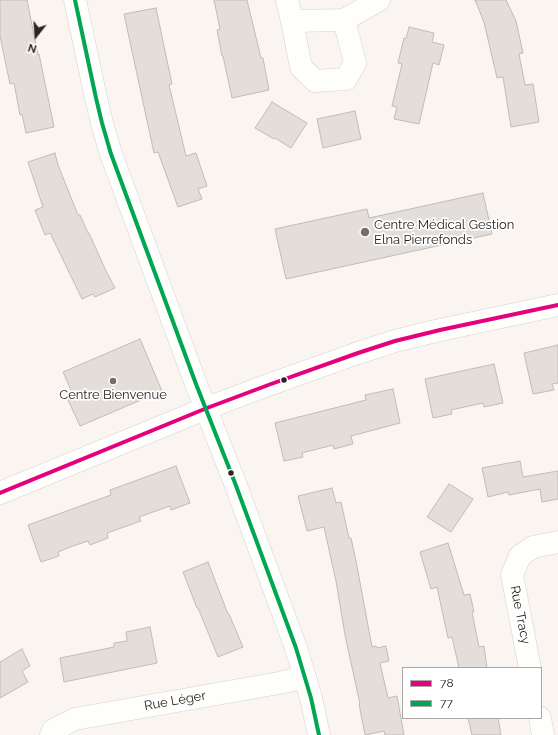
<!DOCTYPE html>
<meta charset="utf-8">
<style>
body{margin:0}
#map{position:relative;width:558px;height:735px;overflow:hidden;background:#fbf5f2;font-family:Raleway,sans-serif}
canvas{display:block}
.legend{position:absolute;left:402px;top:667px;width:140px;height:52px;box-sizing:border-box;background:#fff;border:1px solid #aaa8a6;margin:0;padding:5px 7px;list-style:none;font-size:12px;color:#2b2521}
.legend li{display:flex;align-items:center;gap:8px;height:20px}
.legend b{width:20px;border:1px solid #aaa8a6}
.north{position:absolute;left:16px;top:16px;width:40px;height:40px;-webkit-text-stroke:3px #fff;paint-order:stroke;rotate:197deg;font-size:11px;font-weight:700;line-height:16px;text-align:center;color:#2b2521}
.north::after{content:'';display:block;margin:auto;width:14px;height:18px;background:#2b2521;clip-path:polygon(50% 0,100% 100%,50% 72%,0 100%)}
</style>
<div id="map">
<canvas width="558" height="735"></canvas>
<ul class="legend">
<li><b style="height:5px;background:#e5007d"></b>78</li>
<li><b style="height:5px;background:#00a651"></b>77</li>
</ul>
<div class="north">N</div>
</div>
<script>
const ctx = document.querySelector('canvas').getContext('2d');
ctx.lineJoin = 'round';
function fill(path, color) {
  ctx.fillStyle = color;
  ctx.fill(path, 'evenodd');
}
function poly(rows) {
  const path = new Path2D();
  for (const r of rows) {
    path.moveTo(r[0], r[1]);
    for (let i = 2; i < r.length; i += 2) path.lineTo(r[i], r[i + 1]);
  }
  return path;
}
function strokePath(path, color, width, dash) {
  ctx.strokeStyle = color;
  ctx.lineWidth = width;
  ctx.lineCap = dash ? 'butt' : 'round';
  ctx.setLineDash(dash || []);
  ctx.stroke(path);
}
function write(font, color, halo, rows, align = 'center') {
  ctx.font = font + ' Raleway,sans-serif';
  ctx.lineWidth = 3.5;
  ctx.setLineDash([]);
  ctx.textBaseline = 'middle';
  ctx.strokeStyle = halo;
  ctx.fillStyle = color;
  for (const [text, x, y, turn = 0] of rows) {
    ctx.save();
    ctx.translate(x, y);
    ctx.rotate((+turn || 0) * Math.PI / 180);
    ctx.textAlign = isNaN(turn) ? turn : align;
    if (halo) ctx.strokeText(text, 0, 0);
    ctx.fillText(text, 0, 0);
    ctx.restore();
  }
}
const building = poly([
 [0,0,27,0,38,55,39,54,54,127,26,133,22,114,20,115,14,83,10,84,0,36,0,0],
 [214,0,247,0,261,58,263,58,269,90,232,98,223,56,222,56,217,30,220,29,214,0],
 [475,0,506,0,516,21,523,53,519,54,525,85,533,84,539,122,511,127,503,77,497,78,484,22,475,0],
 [156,8,172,84,169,85,186,156,196,153,207,186,198,189,202,199,178,207,158,152,154,153,124,14,156,8],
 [409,27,434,33,432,42,444,45,439,65,433,63,419,124,394,119,397,107,392,106,402,64,398,63,404,38,406,39,409,27],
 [272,102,307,123,291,148,275,138,274,139,255,128,272,102],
 [355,111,361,139,323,148,317,119,355,111],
 [55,153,58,165,78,215,80,215,88,233,89,233,106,271,115,288,95,297,93,294,82,299,50,233,45,235,35,210,43,207,28,162,55,153],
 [483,193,492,234,286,279,275,229,367,209,369,218,483,193],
 [140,339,162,391,80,426,68,400,74,397,63,372,140,339],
 [558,345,558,383,552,384,554,390,533,394,524,353,558,345],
 [494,364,503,403,484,407,483,403,451,410,452,414,433,418,425,379,494,364],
 [393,389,400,423,351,436,353,444,334,449,333,445,302,453,303,457,284,461,275,423,366,400,365,395,393,389],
 [520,461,523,477,558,471,558,499,542,502,540,489,509,495,508,492,488,497,482,468,520,461],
 [176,466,190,503,171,510,170,506,139,517,141,521,107,533,108,538,90,545,88,541,73,546,58,552,59,556,41,562,28,525,111,495,110,490,176,466],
 [449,484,473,499,451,532,427,517,449,484],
 [332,488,336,503,341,502,349,538,351,538,356,561,372,647,376,646,377,648,386,646,389,661,380,663,388,698,397,696,404,735,385,735,384,731,365,735,359,704,360,704,345,635,336,581,324,527,307,531,298,496,332,488],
 [448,543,464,595,470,594,474,612,472,612,479,647,484,646,487,668,459,668,452,637,448,638,437,587,431,589,420,552,448,543],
 [208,562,228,614,229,614,243,647,218,657,198,608,197,608,183,572,208,562],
 [150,627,157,663,98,675,64,682,60,658,114,647,114,643,127,641,126,632,150,627],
 [22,649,30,666,22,671,28,682,0,698,0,662,22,649],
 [468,718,498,718,501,735,472,735,468,718]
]);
fill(building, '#e4dedb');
strokePath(building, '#c1bbb8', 1);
const street = poly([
 [287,0,292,21,344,20,379,0],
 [292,21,301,67,315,81,346,79,355,63,344,20],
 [530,668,512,575,520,556,533,547,558,542],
 [540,718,543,735],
 [51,735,53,730,75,719,279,683,305,677]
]);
const secondary = poly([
 [75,0,96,98,102,123,111,154,196,384,235,483,296,648,311,698,319,735],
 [0,493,207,408,271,384,358,353,395,341,440,330,558,305]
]);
strokePath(street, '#d7d1ce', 23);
strokePath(secondary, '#d7d1ce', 23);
strokePath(street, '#fefefd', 22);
strokePath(secondary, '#fefefd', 22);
strokePath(poly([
 [0,493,207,408,271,384,358,353,395,341,440,330,558,305]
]), '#e5007d', 4);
strokePath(poly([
 [75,0,96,98,102,123,111,154,196,384,235,483,296,648,311,698,319,735]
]), '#00a651', 4);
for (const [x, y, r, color] of [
 [365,232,5,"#746e6a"],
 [284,380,3.5,"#2b2521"],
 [113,381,4,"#746e6a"],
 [231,473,3.5,"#2b2521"]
]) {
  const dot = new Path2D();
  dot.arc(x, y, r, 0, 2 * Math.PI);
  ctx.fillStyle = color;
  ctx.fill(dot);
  strokePath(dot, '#fff', 1.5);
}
write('13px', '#2b2521', '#fff', [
 ["Centre Médical Gestion",374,225],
 ["Elna Pierrefonds",374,240],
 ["Centre Bienvenue",113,395,"center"]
], 'left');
write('13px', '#2b2521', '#fff', [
 ["Rue Tracy",520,615,79],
 ["Rue Léger",175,701,-10]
]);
</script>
